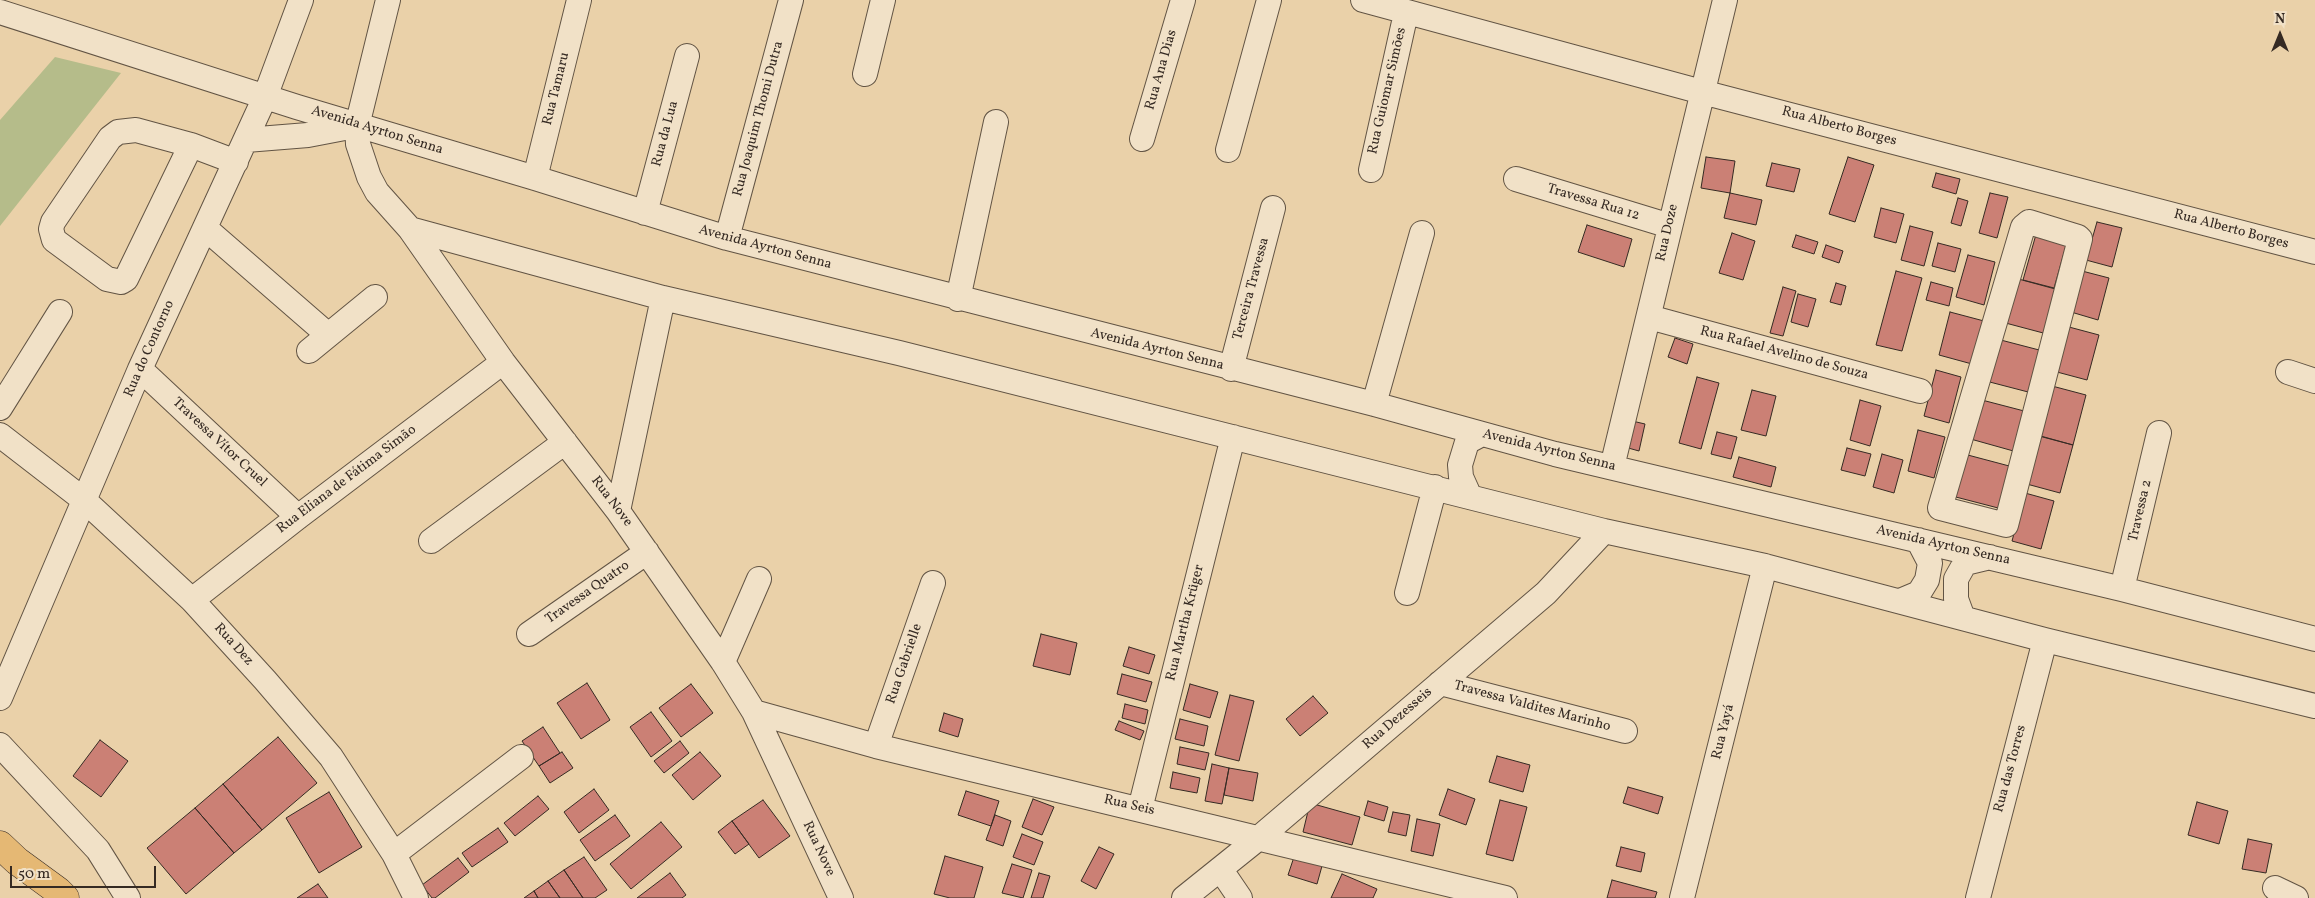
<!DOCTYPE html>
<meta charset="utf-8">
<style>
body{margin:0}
#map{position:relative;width:2315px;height:898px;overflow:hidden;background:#ead1a9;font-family:Vollkorn,serif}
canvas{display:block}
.north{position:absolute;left:2255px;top:10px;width:50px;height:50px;-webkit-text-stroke:4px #f1e1c7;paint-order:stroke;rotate:0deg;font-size:14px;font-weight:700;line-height:20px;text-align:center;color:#352a23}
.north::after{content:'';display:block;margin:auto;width:18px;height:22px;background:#352a23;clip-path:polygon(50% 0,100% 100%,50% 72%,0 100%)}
.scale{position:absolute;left:10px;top:866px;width:146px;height:22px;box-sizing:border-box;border:2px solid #352a23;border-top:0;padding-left:6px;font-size:15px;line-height:18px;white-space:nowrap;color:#352a23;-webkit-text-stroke:4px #f1e1c7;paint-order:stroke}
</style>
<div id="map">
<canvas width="2315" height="898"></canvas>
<div class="north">N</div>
<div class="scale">50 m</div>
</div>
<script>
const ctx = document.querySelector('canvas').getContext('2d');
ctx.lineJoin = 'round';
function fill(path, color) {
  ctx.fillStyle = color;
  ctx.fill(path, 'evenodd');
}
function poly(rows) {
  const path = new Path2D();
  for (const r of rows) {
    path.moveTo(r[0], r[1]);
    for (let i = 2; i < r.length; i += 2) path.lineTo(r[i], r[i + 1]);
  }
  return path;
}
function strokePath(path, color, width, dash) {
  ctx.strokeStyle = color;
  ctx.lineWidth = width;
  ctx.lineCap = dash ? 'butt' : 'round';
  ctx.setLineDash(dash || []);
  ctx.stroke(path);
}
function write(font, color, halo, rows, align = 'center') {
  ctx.font = font + ' Vollkorn,serif';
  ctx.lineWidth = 4;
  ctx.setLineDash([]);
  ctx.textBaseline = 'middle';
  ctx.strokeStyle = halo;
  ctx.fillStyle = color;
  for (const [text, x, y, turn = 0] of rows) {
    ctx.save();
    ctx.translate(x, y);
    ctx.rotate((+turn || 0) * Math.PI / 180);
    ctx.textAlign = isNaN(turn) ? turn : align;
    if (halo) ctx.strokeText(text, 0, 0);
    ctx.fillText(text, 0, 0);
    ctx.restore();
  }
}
fill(poly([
 [55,57,121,73,0,226,0,120]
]), '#b5bc8a');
const building = poly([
 [1706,157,1735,161,1730,193,1701,188,1706,157],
 [1848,157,1874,165,1855,222,1829,214,1848,157],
 [1772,163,1800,169,1794,192,1766,186,1772,163],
 [1936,173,1960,179,1956,194,1932,187,1936,173],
 [1730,193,1762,200,1756,225,1724,218,1730,193],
 [1990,193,2008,197,1997,238,1979,233,1990,193],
 [1958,198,1968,201,1961,226,1951,223,1958,198],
 [1881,208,1904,214,1896,243,1874,237,1881,208],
 [2097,222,2122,228,2112,267,2086,260,2097,222],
 [1587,225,1632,239,1624,267,1578,252,1587,225],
 [1910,226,1933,232,1924,266,1901,260,1910,226],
 [2037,231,2068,239,2054,288,2023,280,2037,231],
 [1732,233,1755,241,1743,280,1719,273,1732,233],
 [1796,235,1818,242,1814,254,1792,247,1796,235],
 [1938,243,1961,249,1955,272,1932,266,1938,243],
 [1826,245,1843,251,1839,263,1822,257,1826,245],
 [1968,255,1995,262,1984,305,1956,297,1968,255],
 [1896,271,1922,278,1902,351,1876,345,1896,271],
 [2082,271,2109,278,2098,320,2071,312,2082,271],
 [2011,277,2059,290,2047,334,1998,321,2011,277],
 [1931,282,1953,288,1949,306,1926,300,1931,282],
 [1836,283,1846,286,1841,305,1830,302,1836,283],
 [1783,287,1796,291,1783,336,1770,333,1783,287],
 [1798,294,1816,299,1808,327,1791,322,1798,294],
 [1950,312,1984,321,1972,364,1939,355,1950,312],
 [2069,327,2099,335,2087,380,2057,372,2069,327],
 [1675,338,1693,344,1687,364,1668,357,1675,338],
 [1993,338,2043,351,2032,393,1982,380,1993,338],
 [1936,370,1961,377,1949,423,1924,416,1936,370],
 [1697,377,1719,383,1701,449,1679,443,1697,377],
 [2052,386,2086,395,2073,445,2039,436,2052,386],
 [1752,390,1776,396,1766,436,1741,430,1752,390],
 [1978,399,2028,412,2017,452,1967,438,1978,399],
 [1860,400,1881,406,1870,446,1850,440,1860,400],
 [1628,420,1645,424,1639,451,1621,446,1628,420],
 [1918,430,1945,437,1934,478,1908,471,1918,430],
 [1717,432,1737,437,1731,459,1711,454,1717,432],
 [2037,435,2073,445,2060,493,2023,483,2037,435],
 [1847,448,1871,454,1865,476,1841,470,1847,448],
 [1882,454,1903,460,1894,493,1873,487,1882,454],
 [1964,454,2013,467,2002,509,1952,496,1964,454],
 [1739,457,1776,467,1771,487,1733,477,1739,457],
 [2025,493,2054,501,2041,549,2012,541,2025,493],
 [1041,634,1077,643,1070,675,1033,666,1041,634],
 [1129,647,1155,655,1149,674,1123,666,1129,647],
 [1122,674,1152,682,1146,702,1117,694,1122,674],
 [587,683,610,720,581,739,557,703,587,683],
 [691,684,713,713,681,737,659,708,691,684],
 [1190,684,1218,692,1210,718,1183,710,1190,684],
 [1230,695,1254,701,1239,761,1215,755,1230,695],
 [1313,696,1328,713,1300,736,1286,719,1313,696],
 [1125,704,1148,710,1145,724,1122,718,1125,704],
 [651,712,672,741,651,757,630,727,651,712],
 [944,713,963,719,958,737,939,731,944,713],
 [1180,719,1208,726,1204,746,1175,739,1180,719],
 [1119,721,1144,731,1140,740,1115,730,1119,721],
 [543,727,560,753,539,766,522,741,543,727],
 [278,737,317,783,262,830,223,784,278,737],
 [100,740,128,761,101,797,73,776,100,740],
 [680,741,689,753,664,773,654,761,680,741],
 [1180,747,1209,753,1205,770,1177,764,1180,747],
 [562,752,573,768,550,783,539,766,562,752],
 [700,752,721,776,693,800,672,775,700,752],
 [1497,756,1530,765,1523,792,1489,782,1497,756],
 [1212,764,1229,768,1222,804,1205,801,1212,764],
 [1229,768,1258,773,1253,801,1224,795,1229,768],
 [1173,772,1200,778,1197,793,1170,788,1173,772],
 [223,784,262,830,234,853,195,808,223,784],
 [1628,787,1663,797,1658,814,1623,803,1628,787],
 [594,789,609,810,579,833,564,812,594,789],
 [1448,789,1475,799,1466,825,1439,815,1448,789],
 [966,791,999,801,991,826,958,815,966,791],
 [329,792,362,847,319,873,286,818,329,792],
 [538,796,549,809,515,836,504,823,538,796],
 [1033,799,1054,807,1042,835,1022,827,1033,799],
 [763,800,790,836,759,858,732,821,763,800],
 [1500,800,1527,807,1513,861,1486,854,1500,800],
 [1368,801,1388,807,1384,821,1364,815,1368,801],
 [2197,802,2228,811,2219,844,2188,835,2197,802],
 [1310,803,1360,817,1352,845,1303,832,1310,803],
 [195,808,234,853,186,894,147,848,195,808],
 [1393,812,1410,815,1406,836,1388,832,1393,812],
 [615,815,630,836,595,861,580,840,615,815],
 [995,815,1011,821,1003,846,986,840,995,815],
 [1417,819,1440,824,1433,856,1411,851,1417,819],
 [732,821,749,844,735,854,718,832,732,821],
 [661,822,682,847,631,889,610,864,661,822],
 [498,828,508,842,472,867,462,853,498,828],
 [1022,834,1043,842,1034,865,1013,857,1022,834],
 [2248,839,2272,844,2266,873,2242,869,2248,839],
 [1099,847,1114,854,1096,889,1081,881,1099,847],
 [1621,847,1645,853,1641,872,1616,866,1621,847],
 [945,856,983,867,974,898,950,898,934,894,945,856],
 [584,857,607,890,595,898,583,898,564,870,584,857],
 [1294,857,1322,866,1317,884,1288,875,1294,857],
 [458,858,469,872,435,898,432,898,422,885,458,858],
 [1012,864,1032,870,1023,898,1002,893,1012,864],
 [564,870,583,898,560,898,548,881,564,870],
 [670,873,686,895,682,898,637,898,670,873],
 [1039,873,1050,876,1043,898,1031,898,1039,873],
 [1342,874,1377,889,1373,898,1331,898,1342,874],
 [1612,880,1657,892,1655,898,1607,898,1612,880],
 [548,881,560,898,538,898,534,891,548,881],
 [318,884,328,898,297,898,318,884],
 [534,891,538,898,524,898,534,891]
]);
fill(building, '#cb8075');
strokePath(building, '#352a23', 1);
const minor = poly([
 [388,0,357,126,358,144,369,177,377,192,410,229,503,362,618,511,723,662,754,712,841,898],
 [1363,0,1702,92,2315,252],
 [0,12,297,107,535,178,727,238,1374,404,1555,454,2122,589,2315,639],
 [865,74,883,0],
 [1142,139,1183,0],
 [246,140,308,135,355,126],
 [191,145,126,279,121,282,107,279,54,240,51,229,53,222,110,138,118,132,136,130,191,145,236,162],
 [1228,150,1269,0],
 [1371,170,1406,13],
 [535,178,579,0],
 [1516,179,1670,226],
 [645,213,687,56],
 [2029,222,2078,237,2080,239,2006,525,1940,508,2023,227,2029,222],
 [205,228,327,334],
 [410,229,663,298,899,353,1604,531,1765,566,2045,640,2315,706],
 [727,238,791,0],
 [958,299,996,122],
 [1649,317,1920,391],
 [309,351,375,297],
 [140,369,298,517],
 [1231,369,1273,208],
 [2288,372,2315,381],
 [1374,404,1422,233],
 [0,408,60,312],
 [0,435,84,500,192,600,265,680,331,757,394,854,416,898],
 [1612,467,1725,0],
 [1470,497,1461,477,1460,465,1467,442,1482,434],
 [618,511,663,298],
 [431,541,565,442],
 [2122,589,2159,433],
 [1407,593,1435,487],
 [192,600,298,517,503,362],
 [1900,601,1919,593,1927,580,1930,563,1918,540],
 [1963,618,1956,599,1956,579,1965,563,1990,557],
 [529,634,647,552],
 [723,662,759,579],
 [1440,683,1625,731],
 [0,698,140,369,265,97,301,0],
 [754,712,876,746,1505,898],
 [0,745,98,850,128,898],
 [876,746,933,583],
 [1140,809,1233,437],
 [394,854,521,757],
 [1221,870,1240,898],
 [2275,888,2296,898],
 [1184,898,1260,837,1546,593,1604,531],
 [1682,898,1765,566],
 [1978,898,2045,640]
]);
const major = poly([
 [0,845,17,861,58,891,65,898]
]);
strokePath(minor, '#625444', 26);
strokePath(major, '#352a23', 29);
strokePath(minor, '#f1e1c7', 24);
strokePath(major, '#e5b874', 28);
write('14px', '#352a23', '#f1e1c7', [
 ["Rua Ana Dias",1162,70,-74],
 ["Rua Tamaru",557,89,-76],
 ["Rua Guiomar Simões",1388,91,-77],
 ["Rua Joaquim Thomi Dutra",759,119,-75],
 ["Rua Alberto Borges",1839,127,15],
 ["Avenida Ayrton Senna",377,131,17],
 ["Rua da Lua",666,134,-75],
 ["Travessa Rua 12",1593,203,17],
 ["Rua Alberto Borges",2231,230,15],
 ["Rua Doze",1668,233,-77],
 ["Avenida Ayrton Senna",765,248,15],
 ["Terceira Travessa",1252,289,-75],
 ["Rua do Contorno",150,349,-66],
 ["Avenida Ayrton Senna",1157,350,14],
 ["Rua Rafael Avelino de Souza",1784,354,15],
 ["Travessa Vítor Cruel",219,443,43],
 ["Avenida Ayrton Senna",1549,451,14],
 ["Rua Eliana de Fátima Simão",347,480,-37],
 ["Rua Nove",611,502,53],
 ["Travessa 2",2141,511,-77],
 ["Avenida Ayrton Senna",1943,546,13],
 ["Travessa Quatro",588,593,-35],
 ["Rua Martha Krüger",1186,623,-76],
 ["Rua Dez",233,645,48],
 ["Rua Gabrielle",905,664,-71],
 ["Travessa Valdites Marinho",1532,707,15],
 ["Rua Dezesseis",1398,719,-41],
 ["Rua Yayá",1724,732,-76],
 ["Rua das Torres",2011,769,-75],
 ["Rua Seis",1129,806,13],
 ["Rua Nove",818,849,65]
]);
</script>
